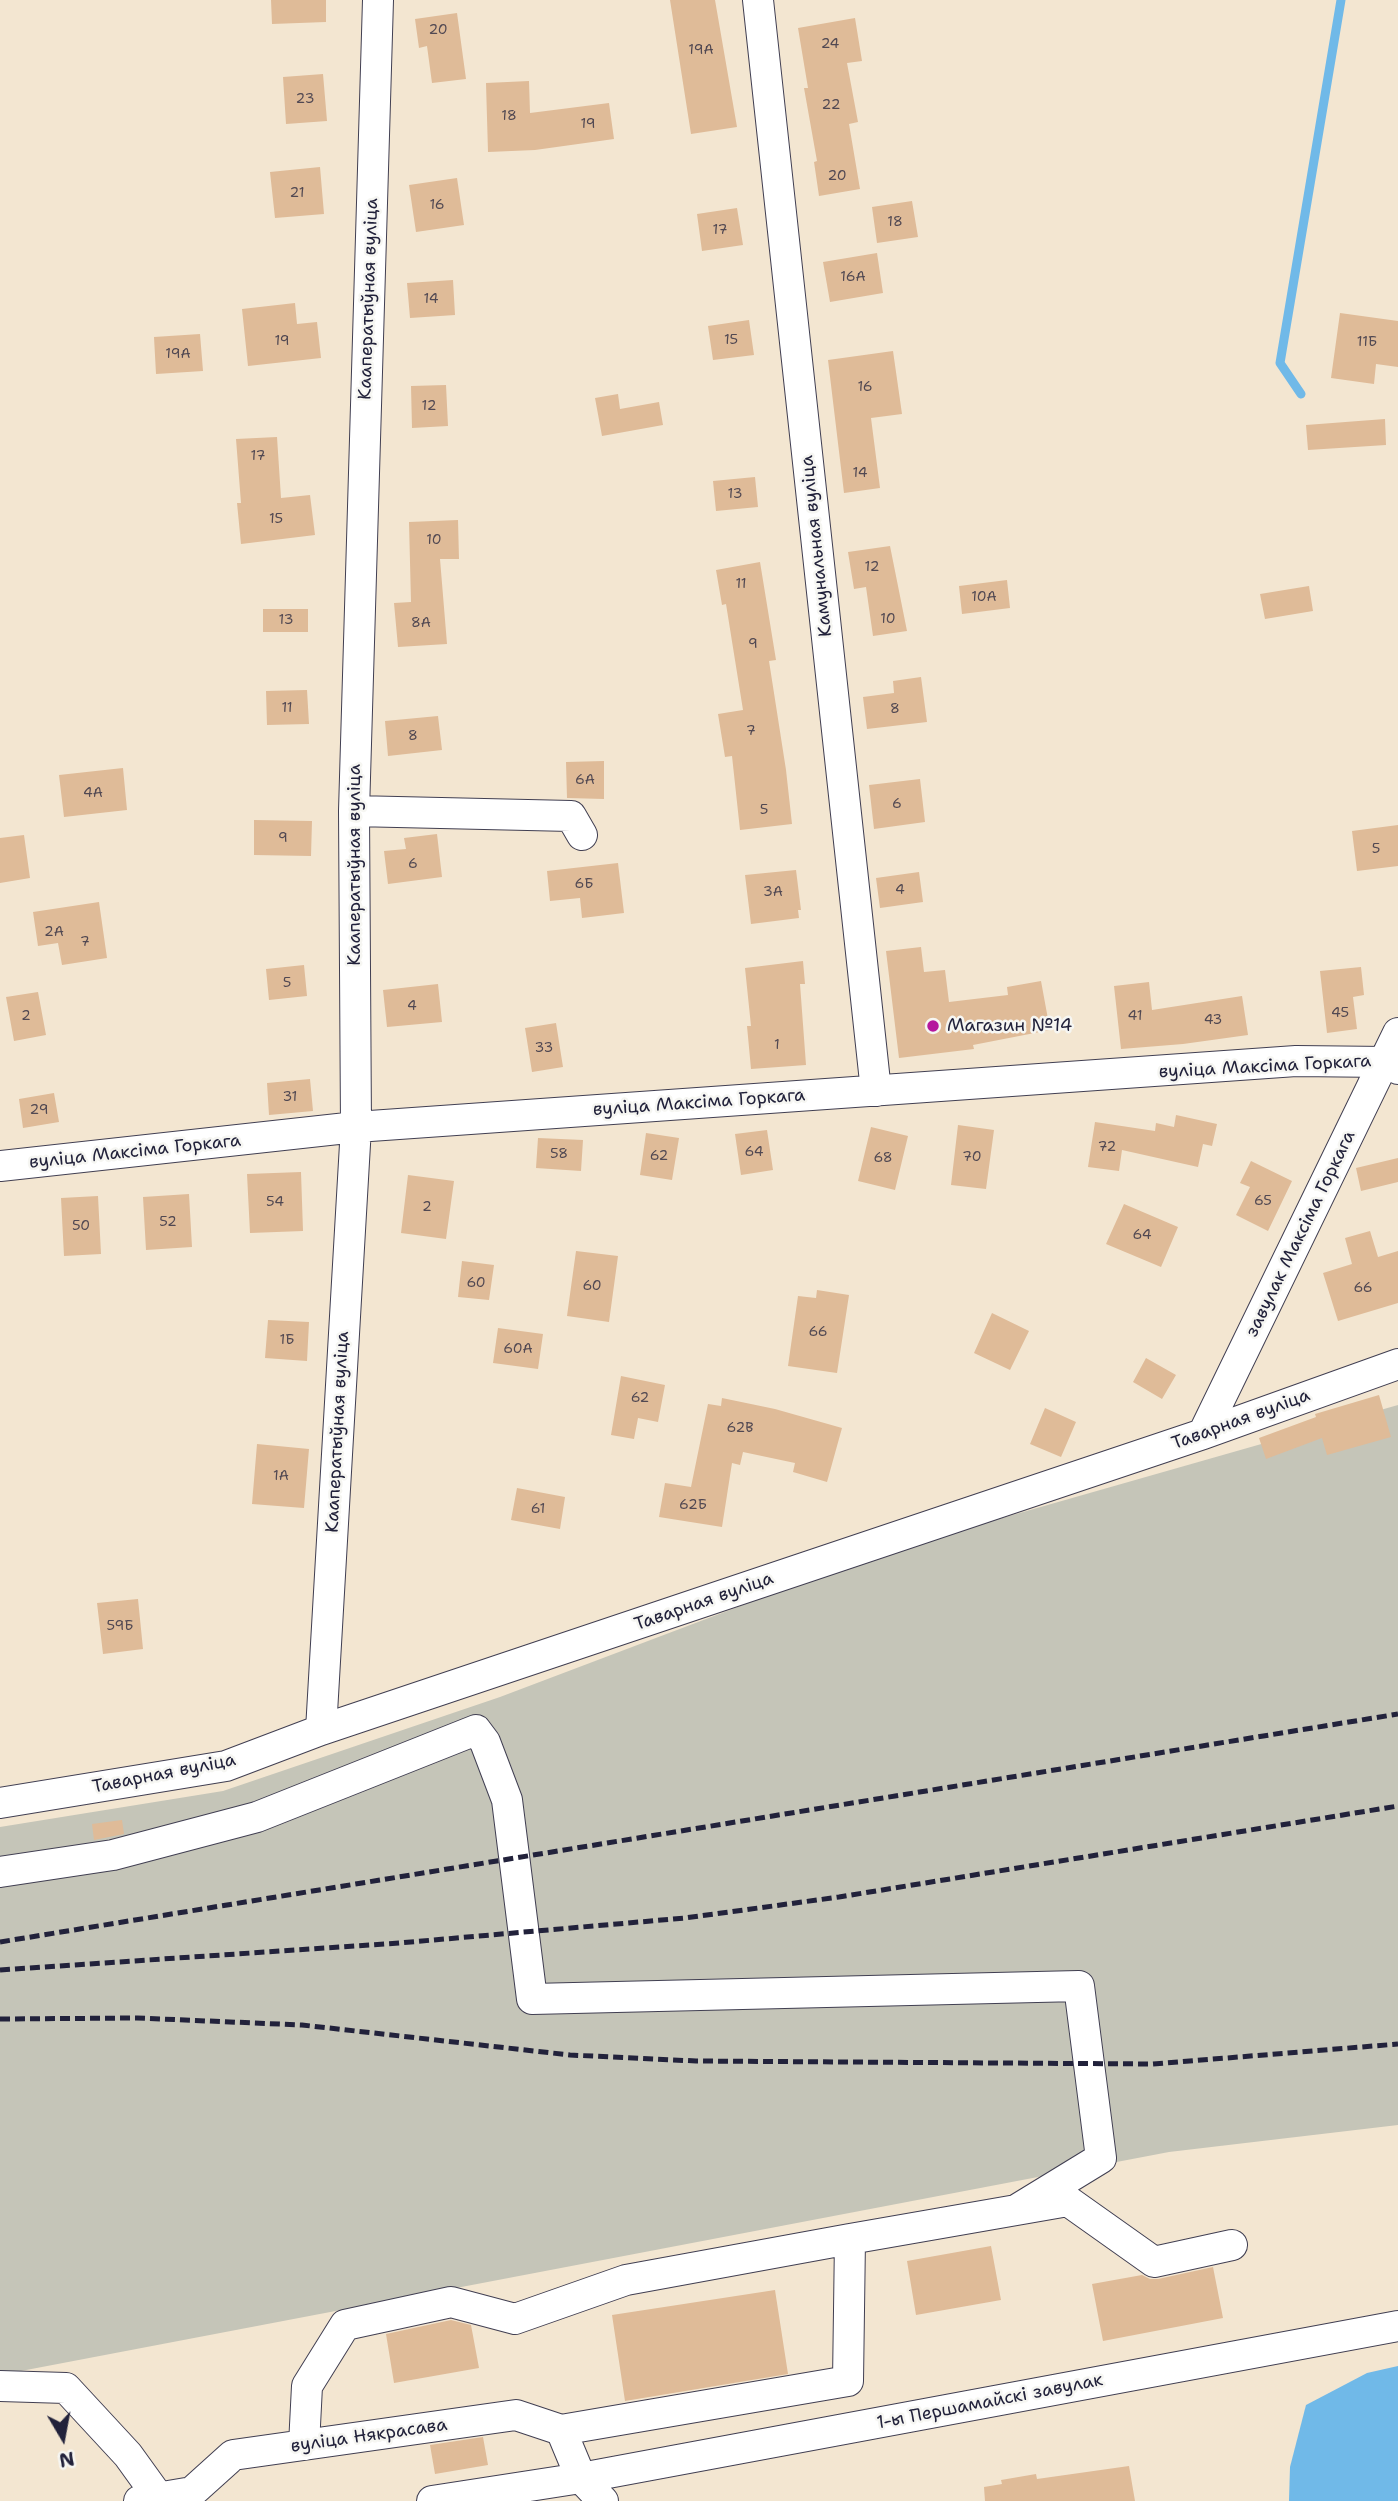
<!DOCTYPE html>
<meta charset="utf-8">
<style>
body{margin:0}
#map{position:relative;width:1398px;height:2501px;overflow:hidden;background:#f3e6d1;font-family:"Shantell Sans",sans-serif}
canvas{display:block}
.north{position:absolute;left:28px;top:2403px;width:70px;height:70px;-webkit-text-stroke:5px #f6f6f2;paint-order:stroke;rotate:170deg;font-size:19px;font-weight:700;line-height:28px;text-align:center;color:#22223b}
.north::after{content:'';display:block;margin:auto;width:24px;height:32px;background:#22223b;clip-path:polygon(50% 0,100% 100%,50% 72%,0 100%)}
</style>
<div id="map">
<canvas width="1398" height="2501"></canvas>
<div class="north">N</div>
</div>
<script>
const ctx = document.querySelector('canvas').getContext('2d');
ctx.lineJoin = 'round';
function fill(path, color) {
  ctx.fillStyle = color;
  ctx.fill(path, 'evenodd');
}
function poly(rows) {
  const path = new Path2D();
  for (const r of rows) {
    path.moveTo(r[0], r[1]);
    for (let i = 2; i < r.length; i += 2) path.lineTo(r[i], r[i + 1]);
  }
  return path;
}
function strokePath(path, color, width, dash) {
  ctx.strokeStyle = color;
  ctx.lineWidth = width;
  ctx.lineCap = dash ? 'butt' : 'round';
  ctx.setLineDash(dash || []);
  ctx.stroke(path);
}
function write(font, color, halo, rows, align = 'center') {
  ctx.font = font + ' "Shantell Sans",sans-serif';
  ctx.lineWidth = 5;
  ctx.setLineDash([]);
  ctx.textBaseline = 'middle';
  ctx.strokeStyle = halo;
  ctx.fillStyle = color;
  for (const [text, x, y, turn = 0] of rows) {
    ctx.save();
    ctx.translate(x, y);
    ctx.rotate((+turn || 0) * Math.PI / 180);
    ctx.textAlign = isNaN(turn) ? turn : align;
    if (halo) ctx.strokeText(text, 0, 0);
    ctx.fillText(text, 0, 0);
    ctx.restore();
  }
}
fill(poly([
 [1398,1405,1398,2125,1169,2152,0,2375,0,1827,223,1791,500,1697,883,1552]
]), '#c5c5b8');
fill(poly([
 [1398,2366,1398,2501,1289,2501,1290,2467,1306,2405,1367,2373]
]), '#70b9e8');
strokePath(poly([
 [1301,394,1280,363,1341,0]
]), '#70b9e8', 9);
fill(poly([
 [271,0,326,0,326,22,272,24],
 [670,0,715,0,737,127,691,134],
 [457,13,466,79,432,83,427,46,419,48,415,19],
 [855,18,862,61,847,63,858,122,849,124,860,189,819,196,814,162,817,161,804,88,808,88,798,28],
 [323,74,327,121,286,124,283,77],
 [529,81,530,113,609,103,614,139,535,150,488,152,486,83],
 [320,167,324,214,275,218,270,172],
 [457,178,464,225,416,232,409,185],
 [912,201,918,237,877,243,872,207],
 [737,208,743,245,702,251,697,214],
 [877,253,883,293,830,302,823,262],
 [453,280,455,315,410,318,407,283],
 [295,303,297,324,317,322,321,358,248,366,242,309],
 [1340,313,1398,321,1398,367,1376,364,1374,384,1331,378],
 [749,320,754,355,713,360,708,326],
 [200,334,203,371,156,374,154,337],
 [893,351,902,414,871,418,880,488,844,493,828,360],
 [446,385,448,426,412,428,411,386],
 [618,394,620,409,659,402,663,425,602,436,595,398],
 [1385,419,1386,445,1308,450,1306,425],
 [277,437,281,498,310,495,315,535,241,544,237,503,241,503,236,439],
 [755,477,758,507,716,511,713,481],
 [458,520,459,559,440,559,447,644,398,647,394,603,411,602,409,522],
 [890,546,907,631,873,636,866,587,854,589,848,552],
 [760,562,776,660,769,661,786,770,792,824,740,830,732,756,725,757,718,714,743,710,726,604,722,605,716,570],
 [1007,580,1010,608,962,614,959,586],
 [1309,586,1313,611,1265,619,1260,594],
 [263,609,308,609,308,632,263,632],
 [921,677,927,722,867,729,863,697,894,693,893,681],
 [307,690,309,724,267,725,266,691],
 [438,716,442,750,388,756,385,721],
 [604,761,604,799,567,798,566,762],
 [123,768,127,810,64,817,59,775],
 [920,779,925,822,874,829,869,785],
 [254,820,312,821,311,856,254,855],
 [1398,825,1398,866,1357,871,1352,831],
 [437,834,442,877,388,884,384,851,406,849,404,838],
 [24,835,30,878,0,883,0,838],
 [618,863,624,913,582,918,580,898,550,901,547,871],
 [796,870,801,910,798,910,799,918,751,924,745,875],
 [919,872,923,902,880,908,876,878],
 [99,902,107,958,62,965,58,943,38,946,33,912],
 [921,947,924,972,945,970,949,1002,1008,995,1007,987,1041,981,1050,1030,973,1045,974,1049,899,1058,886,951],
 [803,961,805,984,800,984,806,1065,751,1069,747,1026,751,1026,745,968],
 [304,965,307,996,269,1000,266,969],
 [1361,967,1364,995,1353,997,1357,1029,1327,1033,1320,971],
 [1149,982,1152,1010,1242,996,1248,1035,1183,1044,1121,1049,1114,986],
 [438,984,442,1022,387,1027,383,990],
 [38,992,46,1035,14,1041,6,997],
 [556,1023,563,1067,532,1072,525,1028],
 [310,1079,313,1111,269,1115,267,1083],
 [54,1093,59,1122,23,1128,19,1099],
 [1176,1115,1217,1124,1212,1146,1203,1144,1198,1167,1122,1150,1119,1171,1088,1167,1095,1122,1155,1131,1156,1123,1174,1127],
 [958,1125,994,1130,986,1189,951,1185],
 [871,1127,908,1136,895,1190,858,1181],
 [767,1130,773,1170,741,1175,735,1134],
 [646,1133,679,1138,672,1180,640,1175],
 [538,1138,583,1140,581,1171,536,1168],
 [1398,1158,1398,1182,1361,1191,1356,1168],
 [1251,1161,1292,1181,1268,1231,1236,1215,1250,1187,1240,1183],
 [301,1172,303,1231,250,1233,247,1174],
 [408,1175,454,1181,446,1239,401,1233],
 [189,1194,192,1247,146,1250,143,1197],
 [98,1196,101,1254,64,1256,61,1198],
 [1124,1204,1178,1227,1161,1267,1106,1244],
 [1370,1231,1378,1257,1398,1251,1398,1303,1338,1321,1323,1273,1352,1264,1345,1238],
 [576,1251,618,1256,609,1322,567,1316],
 [462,1261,494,1265,489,1300,458,1297],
 [817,1290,849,1295,837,1373,788,1366,798,1296,816,1298],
 [992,1313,1029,1331,1010,1370,974,1353],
 [268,1320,309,1322,307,1361,265,1358],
 [498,1328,543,1334,538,1369,493,1363],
 [1146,1358,1176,1375,1162,1399,1133,1382],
 [621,1376,665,1385,658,1422,638,1418,634,1439,611,1435],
 [1379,1395,1391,1437,1327,1455,1322,1438,1266,1459,1259,1438,1316,1417,1315,1414],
 [722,1398,775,1409,842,1428,827,1482,793,1472,795,1463,743,1452,740,1465,732,1463,722,1527,659,1517,665,1483,691,1487,708,1404,721,1406],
 [1045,1408,1076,1422,1061,1457,1030,1444],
 [257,1444,309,1449,304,1508,252,1504],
 [517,1488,565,1497,560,1529,511,1520],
 [138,1599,143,1649,103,1654,97,1603],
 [122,1820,124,1834,94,1840,92,1824],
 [991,2246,1001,2300,916,2315,907,2261],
 [1213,2267,1223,2318,1103,2341,1092,2284,1142,2275,1150,2279,1158,2279],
 [775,2290,788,2374,625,2401,612,2315],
 [451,2320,471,2325,479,2368,394,2383,386,2334],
 [483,2437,488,2465,435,2474,430,2445],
 [1129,2466,1135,2501,985,2501,984,2487,1002,2484,1001,2480,1036,2474,1037,2479]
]), '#dfbb98');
const minor = poly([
 [758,0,876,1091],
 [354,811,571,816,582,835],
 [0,1166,356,1127,1296,1061,1386,1062,1398,1069],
 [1203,1434,1398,1033],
 [321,1730,356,1127,354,811,378,0],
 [0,1803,226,1766,321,1730,1203,1434,1398,1364],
 [0,1872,113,1855,257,1817,476,1730,485,1742,507,1800,532,1999,1079,1986,1101,2158,1016,2210],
 [850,2239,1068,2201,1154,2262,1232,2245],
 [0,2386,66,2388,128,2455,159,2498],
 [304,2445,307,2386,345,2325,451,2302,515,2319,626,2280,850,2239,848,2381,561,2430],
 [139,2501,192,2492,233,2455,516,2415,561,2430,581,2478,603,2501],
 [432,2501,581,2478,1398,2326]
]);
strokePath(minor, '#413f52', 32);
strokePath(minor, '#fff', 30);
strokePath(poly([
 [0,1942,1398,1714],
 [0,1970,399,1943,685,1918,839,1897,1398,1806],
 [0,2019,137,2018,302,2025,570,2055,696,2061,1153,2064,1398,2044]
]), '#22223b', 5, [10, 5]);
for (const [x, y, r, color] of [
 [933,1026,7,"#b5179e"]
]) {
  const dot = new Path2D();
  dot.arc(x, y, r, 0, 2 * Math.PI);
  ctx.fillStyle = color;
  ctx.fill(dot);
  strokePath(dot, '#f6f6f2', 2.5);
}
write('14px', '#514852', null, [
 ["20",438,30],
 ["24",830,44],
 ["19А",701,50],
 ["23",305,99],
 ["22",831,105],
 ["18",509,116],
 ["19",588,124],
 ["20",837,176],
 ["21",297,193],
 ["16",437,205],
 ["18",895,222],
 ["17",720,230],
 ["16А",853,277],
 ["14",431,299],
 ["15",731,340],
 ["19",282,341],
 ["11Б",1367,342],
 ["19А",178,354],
 ["16",865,387],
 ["12",429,406],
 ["17",258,456],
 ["14",860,473],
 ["13",735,494],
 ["15",276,519],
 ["10",434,540],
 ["12",872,567],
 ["11",741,584],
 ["10А",984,597],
 ["10",888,619],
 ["13",286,620],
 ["8А",421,623],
 ["9",753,644],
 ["11",287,708],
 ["8",895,709],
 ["7",751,731],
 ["8",413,736],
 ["6А",585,780],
 ["4А",93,793],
 ["6",897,804],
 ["5",764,810],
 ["9",283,838],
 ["5",1376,849],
 ["6",413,864],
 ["6Б",584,884],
 ["4",900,890],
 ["3А",773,892],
 ["2А",54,932],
 ["7",85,942],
 ["5",287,983],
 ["4",412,1006],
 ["45",1340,1013],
 ["2",26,1016],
 ["41",1135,1016],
 ["43",1213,1020],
 ["1",777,1045],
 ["33",544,1048],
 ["31",290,1097],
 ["29",39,1110],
 ["72",1107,1147],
 ["64",754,1152],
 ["58",559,1154],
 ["62",659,1156],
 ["70",972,1157],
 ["68",883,1158],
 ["65",1263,1201],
 ["54",275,1202],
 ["2",427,1207],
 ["52",168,1222],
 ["50",81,1226],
 ["64",1142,1235],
 ["60",476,1283],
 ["60",592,1286],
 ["66",1363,1288],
 ["66",818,1332],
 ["1Б",287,1340],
 ["60А",518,1349],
 ["62",640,1398],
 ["62В",740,1428],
 ["1А",281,1476],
 ["62Б",693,1505],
 ["61",538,1509],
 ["59Б",120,1626]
]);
write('18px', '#22223b', '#f6f6f2', [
 ["Кааператыўная вуліца",369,299,-88],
 ["Камунальная вуліца",817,546,-96],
 ["Кааператыўная вуліца",355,865,-90],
 ["вуліца Максіма Горкага",1265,1067,-3],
 ["вуліца Максіма Горкага",699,1103,-4],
 ["вуліца Максіма Горкага",135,1152,-6],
 ["завулак Максіма Горкага",1301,1234,-64],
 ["Таварная вуліца",1241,1420,-20],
 ["Кааператыўная вуліца",338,1432,-87],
 ["Таварная вуліца",704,1602,-19],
 ["Таварная вуліца",164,1774,-11],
 ["1-ы Першамайскі завулак",990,2402,-11],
 ["вуліца Някрасава",369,2436,-8]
]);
write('18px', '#22223b', '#f6f6f2', [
 ["Магазин №14",947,1026]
], 'left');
</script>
